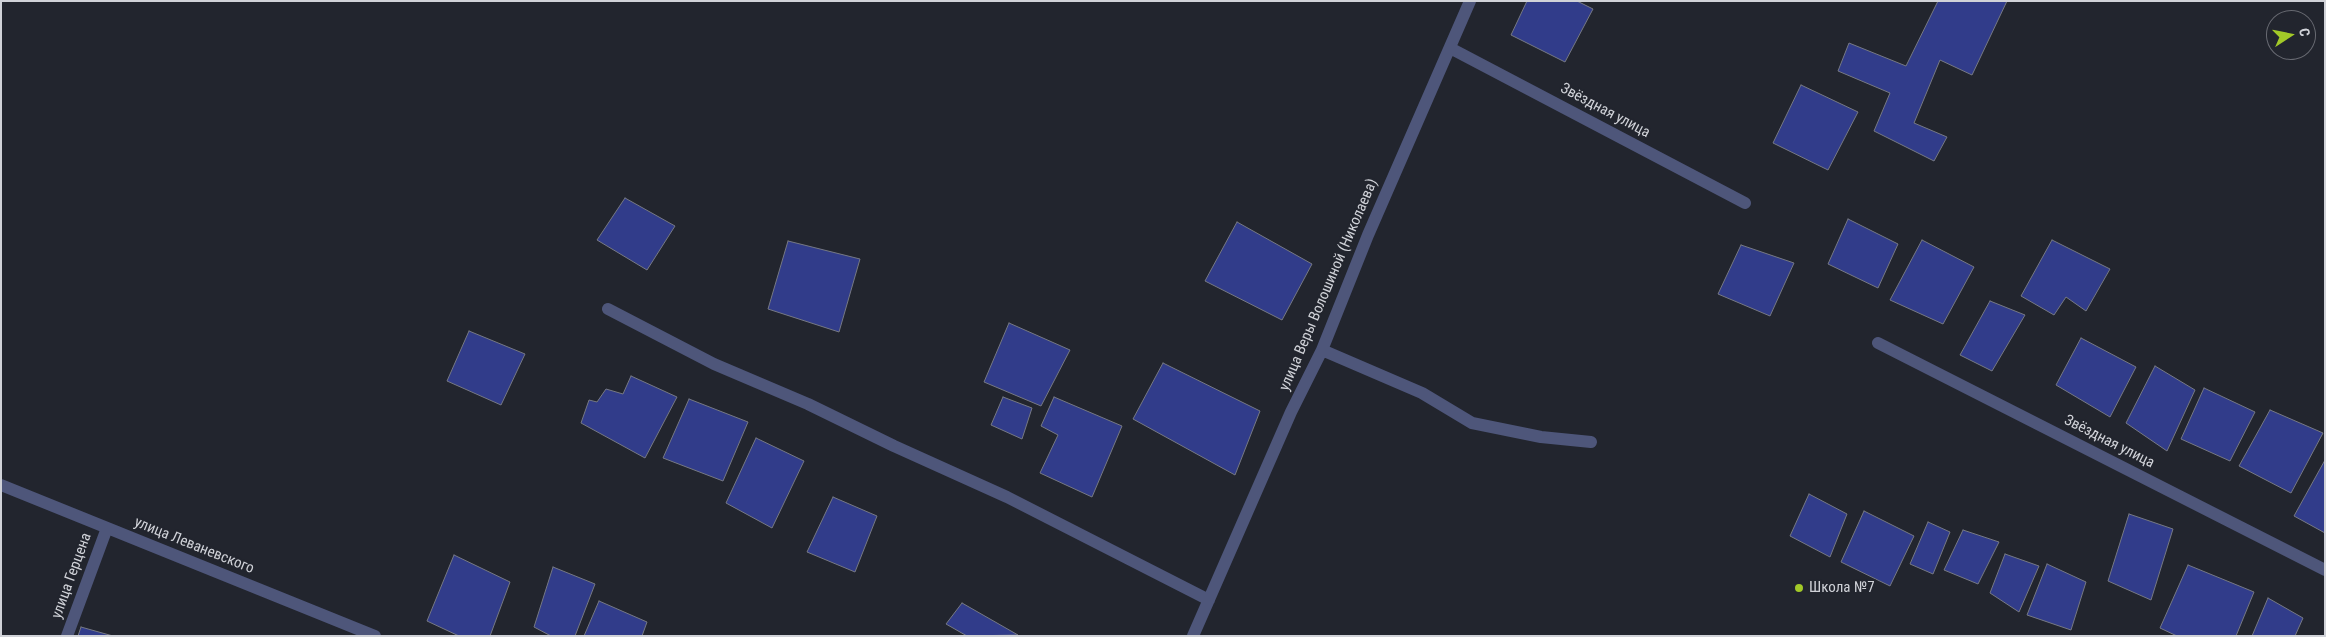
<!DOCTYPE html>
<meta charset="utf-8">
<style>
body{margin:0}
#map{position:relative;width:2326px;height:637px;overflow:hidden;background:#22252e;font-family:"Roboto Condensed",sans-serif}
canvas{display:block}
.frame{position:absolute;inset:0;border:2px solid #d0d2d8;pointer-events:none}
.north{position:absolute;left:2266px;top:10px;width:50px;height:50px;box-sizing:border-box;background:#22252e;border:1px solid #686a72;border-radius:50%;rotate:79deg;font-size:14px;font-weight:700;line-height:20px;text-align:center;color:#d0d2d8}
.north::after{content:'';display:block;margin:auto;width:18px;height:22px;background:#a2c928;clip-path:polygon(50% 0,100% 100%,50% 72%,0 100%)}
</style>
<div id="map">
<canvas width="2326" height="637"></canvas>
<div class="frame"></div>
<div class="north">С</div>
</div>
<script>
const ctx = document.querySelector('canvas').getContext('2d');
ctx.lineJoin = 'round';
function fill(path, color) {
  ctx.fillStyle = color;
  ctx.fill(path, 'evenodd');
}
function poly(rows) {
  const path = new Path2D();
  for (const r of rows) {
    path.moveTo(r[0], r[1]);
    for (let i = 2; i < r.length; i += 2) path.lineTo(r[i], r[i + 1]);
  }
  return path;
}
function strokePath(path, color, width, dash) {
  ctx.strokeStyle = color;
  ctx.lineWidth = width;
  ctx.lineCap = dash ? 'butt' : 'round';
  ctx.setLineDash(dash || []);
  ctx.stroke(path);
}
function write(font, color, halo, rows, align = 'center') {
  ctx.font = font + ' "Roboto Condensed",sans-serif';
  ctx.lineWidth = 4;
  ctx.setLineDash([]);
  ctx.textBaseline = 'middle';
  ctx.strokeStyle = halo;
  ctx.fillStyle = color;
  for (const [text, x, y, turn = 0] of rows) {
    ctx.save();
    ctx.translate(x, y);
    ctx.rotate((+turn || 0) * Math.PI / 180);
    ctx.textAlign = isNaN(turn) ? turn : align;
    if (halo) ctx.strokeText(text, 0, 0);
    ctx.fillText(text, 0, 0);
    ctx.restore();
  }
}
const building = poly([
 [1527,1,1577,1,1593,9,1565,62,1511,35,1527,1],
 [1938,1,2007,1,1972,75,1940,60,1914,123,1947,137,1934,161,1874,131,1890,93,1838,71,1849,43,1906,66,1938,1],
 [1801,85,1858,112,1828,170,1773,143,1801,85],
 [625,198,675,226,647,270,597,240,625,198],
 [1848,219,1898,244,1878,288,1828,264,1848,219],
 [1237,222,1312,264,1282,320,1205,281,1237,222],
 [1922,240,1974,267,1943,324,1890,300,1922,240],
 [2052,240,2110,269,2086,311,2066,297,2054,315,2021,296,2052,240],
 [788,241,860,259,839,332,768,309,788,241],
 [1741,245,1794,263,1770,316,1718,294,1741,245],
 [1990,301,2025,315,1992,371,1960,355,1990,301],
 [1009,323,1070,350,1041,406,984,382,1009,323],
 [469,331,525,354,501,405,447,381,469,331],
 [2081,338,2136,367,2110,417,2056,385,2081,338],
 [1163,363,1260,411,1235,475,1133,419,1163,363],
 [2155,366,2195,390,2167,451,2126,423,2155,366],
 [631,376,677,397,645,458,581,423,589,400,597,402,606,389,623,394,631,376],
 [2204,388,2255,412,2230,461,2181,439,2204,388],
 [1003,397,1032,408,1022,439,991,425,1003,397],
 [1054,397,1122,426,1092,497,1040,473,1058,435,1041,426,1054,397],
 [689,399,748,422,723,481,663,458,689,399],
 [2270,410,2323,433,2291,493,2239,466,2270,410],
 [756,438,804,461,772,528,726,503,756,438],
 [2325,460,2325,533,2294,516,2325,460],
 [1809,494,1847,514,1830,557,1790,536,1809,494],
 [833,497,877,516,855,572,807,552,833,497],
 [1864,511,1914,536,1890,586,1841,562,1864,511],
 [2129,514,2173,529,2151,600,2108,581,2129,514],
 [1928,522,1950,532,1933,574,1910,564,1928,522],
 [1963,530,1999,542,1978,584,1944,570,1963,530],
 [2005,554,2039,566,2019,612,1990,593,2005,554],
 [454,555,510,582,490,636,459,636,427,621,454,555],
 [2047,564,2086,582,2071,630,2027,615,2047,564],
 [2188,565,2254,592,2236,636,2177,636,2160,628,2188,565],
 [553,567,595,584,575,636,551,636,534,627,553,567],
 [2268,598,2303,618,2295,636,2252,636,2268,598],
 [599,601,647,622,642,636,584,636,599,601],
 [962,603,1018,635,967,636,946,624,962,603],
 [81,627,113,636,78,636,81,627]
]);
fill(building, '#313c8a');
strokePath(building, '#767984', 1);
strokePath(poly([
 [1450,48,1745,203],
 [608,309,714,364,808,404,894,446,1007,497,1209,600],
 [1878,343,2325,570],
 [1322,350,1422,393,1472,423,1541,437,1591,442],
 [1,485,375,636],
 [67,636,107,528],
 [1193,636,1291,412,1322,350,1368,235,1470,1]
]), '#4e567a', 12);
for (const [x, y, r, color] of [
 [1799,588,5,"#a2c928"]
]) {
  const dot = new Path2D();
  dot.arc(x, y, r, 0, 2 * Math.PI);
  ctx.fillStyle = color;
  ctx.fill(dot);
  strokePath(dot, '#22252e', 2);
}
write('15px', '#d0d2d8', '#22252e', [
 ["Звёздная улица",1605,111,28],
 ["улица Веры Волошиной (Николаева)",1329,285,-67],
 ["Звёздная улица",2109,442,27],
 ["улица Леваневского",194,546,22],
 ["улица Герцена",72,576,-70]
]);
write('15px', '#d0d2d8', '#22252e', [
 ["Школа №7",1809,588]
], 'left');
</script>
